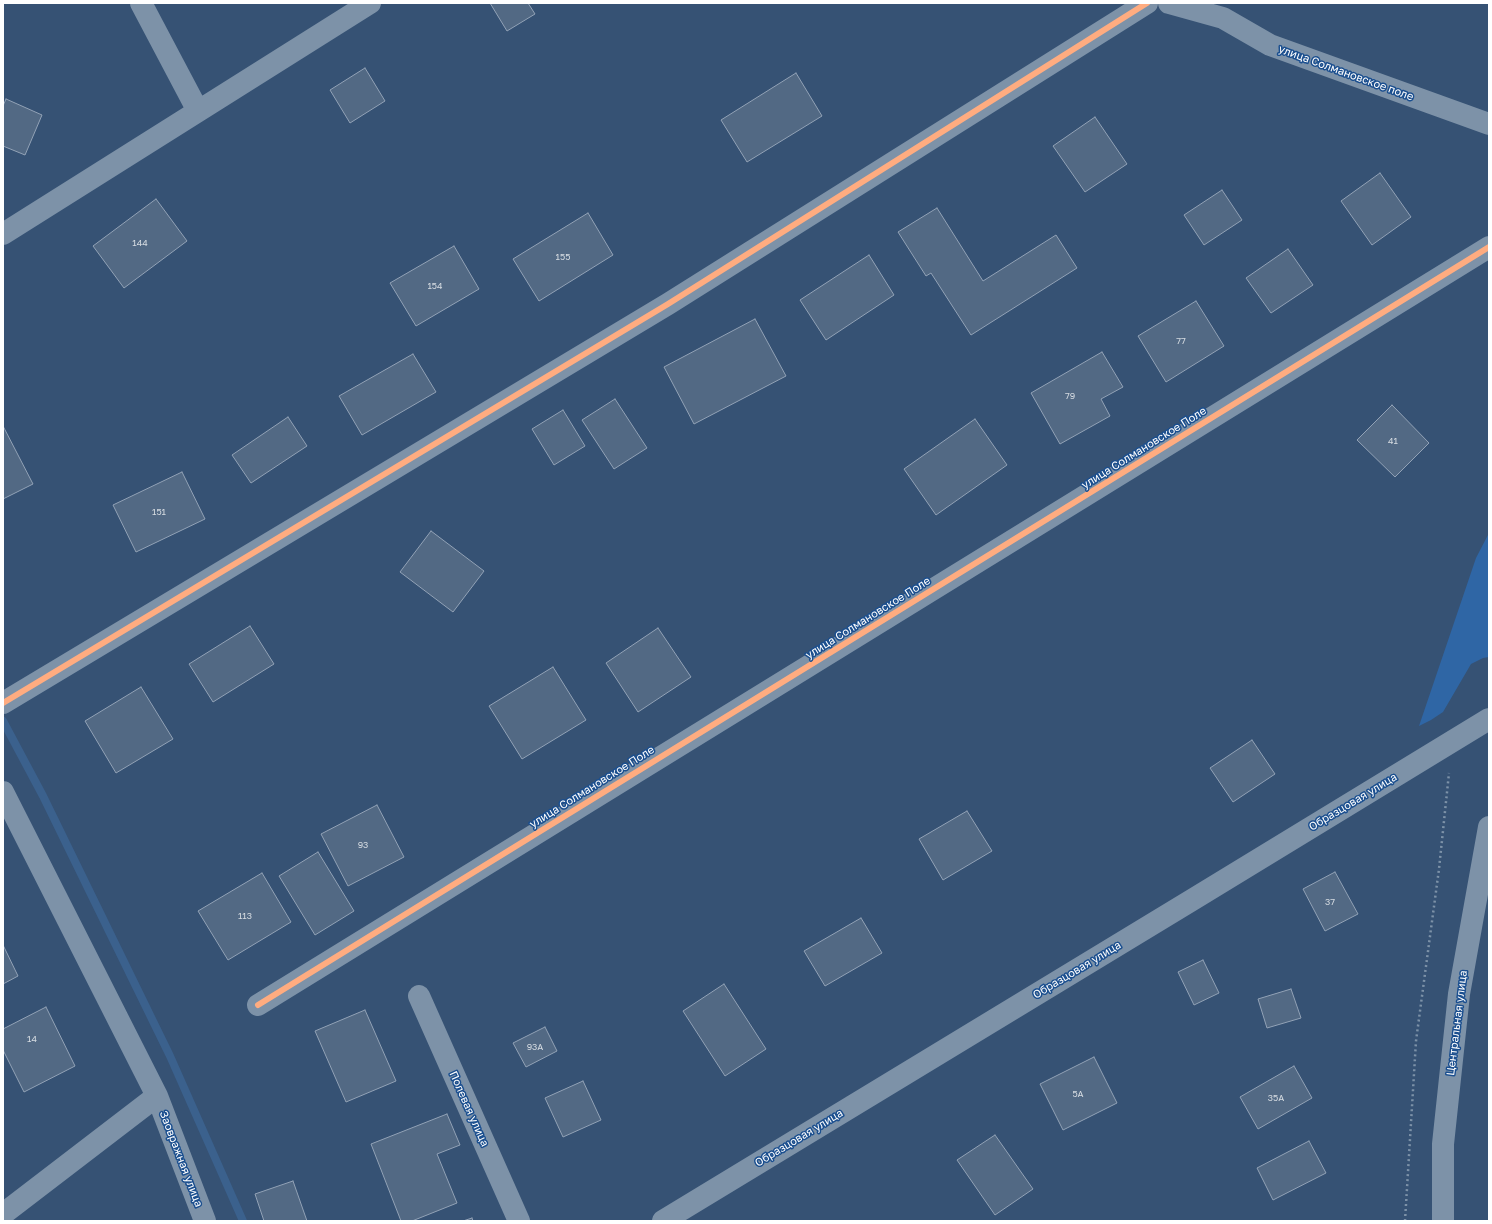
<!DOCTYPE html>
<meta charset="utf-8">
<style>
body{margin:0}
#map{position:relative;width:1492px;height:1224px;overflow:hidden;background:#365274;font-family:"Golos Text",sans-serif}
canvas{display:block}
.frame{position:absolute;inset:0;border:4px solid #fff;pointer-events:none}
</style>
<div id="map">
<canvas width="1492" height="1224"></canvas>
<div class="frame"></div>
</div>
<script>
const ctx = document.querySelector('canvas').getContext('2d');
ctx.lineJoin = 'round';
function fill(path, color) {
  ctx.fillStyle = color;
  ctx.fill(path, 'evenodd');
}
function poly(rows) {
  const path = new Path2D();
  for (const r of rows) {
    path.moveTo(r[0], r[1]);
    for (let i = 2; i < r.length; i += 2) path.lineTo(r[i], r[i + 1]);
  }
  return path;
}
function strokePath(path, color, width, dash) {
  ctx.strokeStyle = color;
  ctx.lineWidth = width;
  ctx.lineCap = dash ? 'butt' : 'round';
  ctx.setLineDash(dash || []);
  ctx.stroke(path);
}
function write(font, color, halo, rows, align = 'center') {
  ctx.font = font + ' "Golos Text",sans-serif';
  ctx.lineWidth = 3;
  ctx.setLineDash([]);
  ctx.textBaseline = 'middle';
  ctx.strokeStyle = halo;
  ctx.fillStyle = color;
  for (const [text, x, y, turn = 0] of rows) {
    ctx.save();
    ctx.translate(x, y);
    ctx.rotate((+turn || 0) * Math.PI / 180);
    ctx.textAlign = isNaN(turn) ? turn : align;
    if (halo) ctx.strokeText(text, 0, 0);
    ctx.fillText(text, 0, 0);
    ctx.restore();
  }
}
fill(poly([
 [1489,533,1489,657,1483,658,1471,664,1443,712,1431,720,1419,726,1476,558]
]), '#2f66a5');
strokePath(poly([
 [3,721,43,796,170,1056,243,1221]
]), '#3b618d', 8);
const building = poly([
 [490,3,528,3,535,14,507,31,490,3],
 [365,68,385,101,350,123,330,90,365,68],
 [796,73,822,116,747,162,721,120,796,73],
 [6,99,42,115,25,155,3,146,3,106,6,99],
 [1095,117,1127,164,1085,192,1053,146,1095,117],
 [1380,173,1411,217,1372,245,1341,201,1380,173],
 [1222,190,1242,220,1204,245,1184,215,1222,190],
 [156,199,187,241,124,288,93,246,156,199],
 [937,208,983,281,1056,235,1077,268,971,335,931,273,926,276,898,232,937,208],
 [588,213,613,255,539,301,513,259,588,213],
 [454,246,479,289,416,326,390,283,454,246],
 [1288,249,1313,285,1271,313,1246,278,1288,249],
 [869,255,894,295,826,340,800,300,869,255],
 [1196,301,1224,346,1166,382,1138,336,1196,301],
 [755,319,786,376,694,424,664,367,755,319],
 [1102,352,1123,387,1101,399,1110,416,1060,444,1031,393,1102,352],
 [413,354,436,392,362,435,339,396,413,354],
 [615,399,647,448,614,469,582,420,615,399],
 [1392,405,1429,443,1395,477,1357,440,1392,405],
 [563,410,585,446,554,465,532,429,563,410],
 [288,417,307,446,251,483,232,455,288,417],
 [975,419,1007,465,936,515,904,469,975,419],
 [3,426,33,484,3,499,3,426],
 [182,472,205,519,136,552,113,505,182,472],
 [431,531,484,571,453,612,400,572,431,531],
 [250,626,274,664,213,702,189,664,250,626],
 [658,628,691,677,638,712,606,663,658,628],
 [553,667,586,720,522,759,489,706,553,667],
 [141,687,173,739,116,773,85,721,141,687],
 [1252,740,1275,774,1233,802,1210,768,1252,740],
 [377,805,404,857,348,886,321,834,377,805],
 [967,811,992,851,943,880,919,839,967,811],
 [318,852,354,911,315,935,279,876,318,852],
 [1335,872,1358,914,1325,931,1303,889,1335,872],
 [262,873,291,922,228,960,198,911,262,873],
 [861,918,882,953,825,986,804,951,861,918],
 [3,945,18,976,3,984,3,945],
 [1203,960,1219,993,1194,1005,1178,972,1203,960],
 [724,984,766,1049,725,1076,683,1011,724,984],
 [1291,989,1301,1018,1267,1028,1258,999,1291,989],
 [46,1007,75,1066,24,1092,3,1050,3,1029,46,1007],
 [365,1010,396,1081,346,1102,315,1031,365,1010],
 [545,1027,557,1051,526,1067,513,1043,545,1027],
 [1094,1057,1117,1103,1063,1130,1040,1084,1094,1057],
 [1294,1066,1312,1098,1258,1129,1240,1097,1294,1066],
 [583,1081,601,1120,563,1137,545,1098,583,1081],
 [447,1114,460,1145,437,1154,457,1203,412,1221,401,1221,371,1144,447,1114],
 [995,1135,1033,1189,995,1215,957,1160,995,1135],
 [1309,1141,1326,1173,1273,1200,1257,1168,1309,1141],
 [293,1181,307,1221,264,1221,255,1194,293,1181],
 [472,1218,473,1221,463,1221,472,1218]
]);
fill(building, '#526984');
strokePath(building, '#92a2b6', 1);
strokePath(poly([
 [1405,1221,1416,1041,1439,869,1449,773]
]), '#7d92a8', 2.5, [2, 3]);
strokePath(poly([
 [141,3,198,111],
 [1169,3,1223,18,1270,45,1489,124],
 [3,234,370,3],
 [3,703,668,304,1147,3],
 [3,792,157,1096,205,1221],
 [419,996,519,1221],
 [258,1005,1489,247],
 [3,1214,157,1096],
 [663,1221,1192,900,1489,719],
 [1443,1221,1443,1144,1459,994,1489,827]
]), '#7d92a8', 22);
strokePath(poly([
 [3,703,668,304,1147,3],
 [258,1005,1489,247]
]), '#ffac80', 6);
write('9px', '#d4dae0', null, [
 ["144",140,243],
 ["155",563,257],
 ["154",435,286],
 ["77",1181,341],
 ["79",1070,396],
 ["41",1393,441],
 ["151",159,512],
 ["93",363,845],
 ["37",1330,902],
 ["113",245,916],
 ["14",32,1039],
 ["93А",535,1047],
 ["5А",1078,1094],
 ["35А",1276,1098]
]);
write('11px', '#fff', '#1b4f8f', [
 ["улица Солмановское поле",1346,73,20],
 ["улица Солмановское Поле",1144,448,-32],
 ["улица Солмановское Поле",868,618,-32],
 ["улица Солмановское Поле",592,787,-32],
 ["Образцовая улица",1353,802,-31],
 ["Образцовая улица",1077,970,-31],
 ["Центральная улица",1457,1023,-83],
 ["Полевая улица",469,1109,66],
 ["Образцовая улица",799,1138,-31],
 ["Заовражная улица",181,1159,69]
]);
</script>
